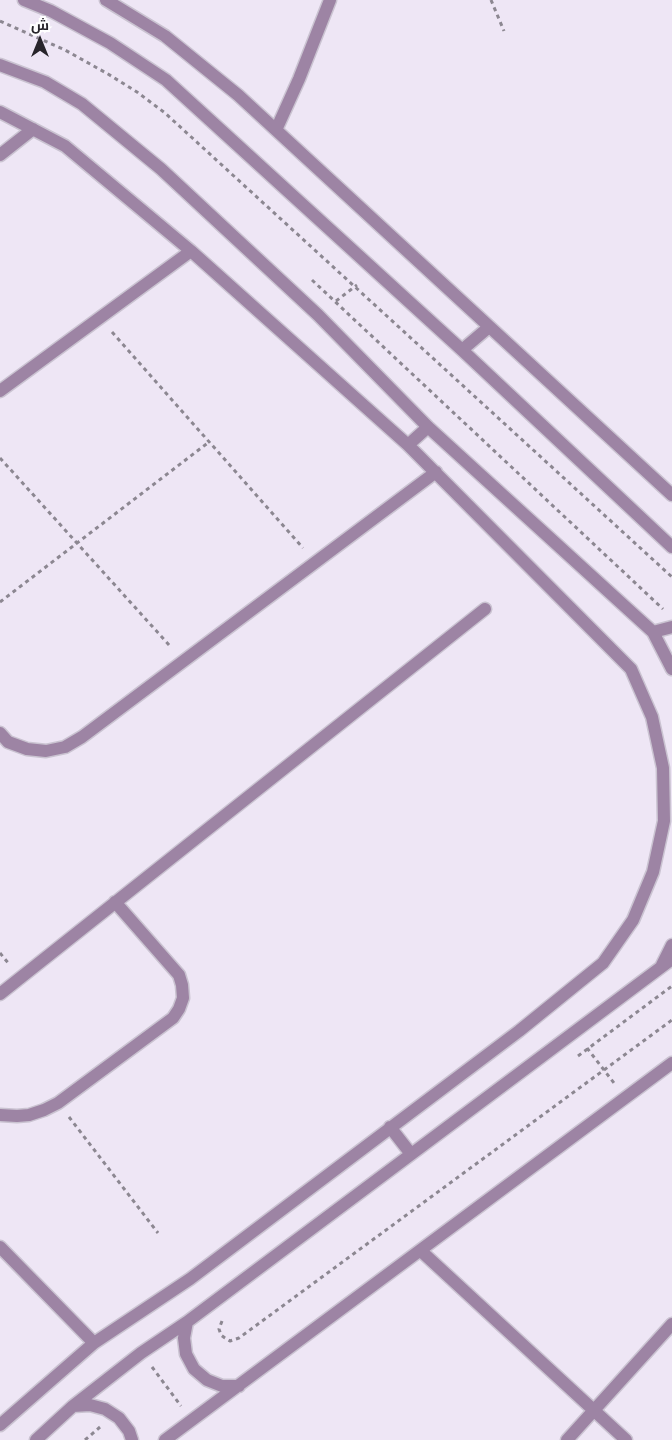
<!DOCTYPE html>
<meta charset="utf-8">
<style>
body{margin:0}
#map{position:relative;width:672px;height:1440px;overflow:hidden;background:#eee6f5;font-family:Helvetica,Cairo,sans-serif}
canvas{display:block}
.north{position:absolute;left:15px;top:15px;width:50px;height:50px;-webkit-text-stroke:4px #fff;paint-order:stroke;rotate:0deg;font-size:14px;font-weight:700;line-height:20px;text-align:center;color:#28252b}
.north::after{content:'';display:block;margin:auto;width:18px;height:22px;background:#28252b;clip-path:polygon(50% 0,100% 100%,50% 72%,0 100%)}
</style>
<div id="map">
<canvas width="672" height="1440"></canvas>
<div class="north">ش</div>
</div>
<script>
const ctx = document.querySelector('canvas').getContext('2d');
ctx.lineJoin = 'round';
function poly(rows) {
  const path = new Path2D();
  for (const r of rows) {
    path.moveTo(r[0], r[1]);
    for (let i = 2; i < r.length; i += 2) path.lineTo(r[i], r[i + 1]);
  }
  return path;
}
function strokePath(path, color, width, dash) {
  ctx.strokeStyle = color;
  ctx.lineWidth = width;
  ctx.lineCap = dash ? 'butt' : 'round';
  ctx.setLineDash(dash || []);
  ctx.stroke(path);
}
const minor = poly([
 [24,0,51,11,110,43,166,80,462,350,672,547],
 [106,0,165,36,238,95,672,495],
 [0,65,45,82,82,104,161,169,318,315,428,427,653,632,672,669],
 [0,112,65,146,191,251,408,445,631,669,652,717,663,768,664,821,653,872,633,920,603,963,519,1031,190,1279,94,1343,0,1425],
 [276,130,299,79,330,0],
 [0,155,33,129],
 [462,350,489,327],
 [0,391,191,251],
 [408,445,428,427],
 [653,632,672,627],
 [0,733,8,742,27,749,46,751,65,747,82,737,436,472],
 [662,965,672,945],
 [0,994,485,609],
 [0,1115,17,1116,29,1115,44,1110,58,1103,173,1018,179,1009,183,998,182,985,179,975,115,902],
 [390,1127,411,1154],
 [0,1247,94,1343],
 [421,1251,626,1440],
 [187,1322,184,1338,186,1354,194,1369,207,1380,222,1386,239,1386],
 [73,1406,90,1405,105,1409,119,1418,129,1431,132,1440],
 [36,1440,73,1406,141,1353,187,1322,672,959],
 [165,1440,672,1063],
 [567,1440,672,1324]
]);
strokePath(minor, '#cac3d1', 15);
strokePath(poly([
 [491,0,504,31],
 [0,21,65,50,108,74,137,92,165,113,672,577],
 [312,280,663,609],
 [336,301,357,285],
 [112,332,303,548],
 [0,458,170,646],
 [0,602,209,442],
 [0,953,9,964],
 [587,1048,614,1083],
 [578,1056,672,986],
 [69,1117,158,1233],
 [222,1321,219,1329,221,1335,225,1338,230,1341,239,1338,672,1020],
 [152,1367,181,1406],
 [85,1440,100,1427]
]), '#8c8791', 3, [4, 4]);
strokePath(minor, '#9d84a4', 12);
</script>
